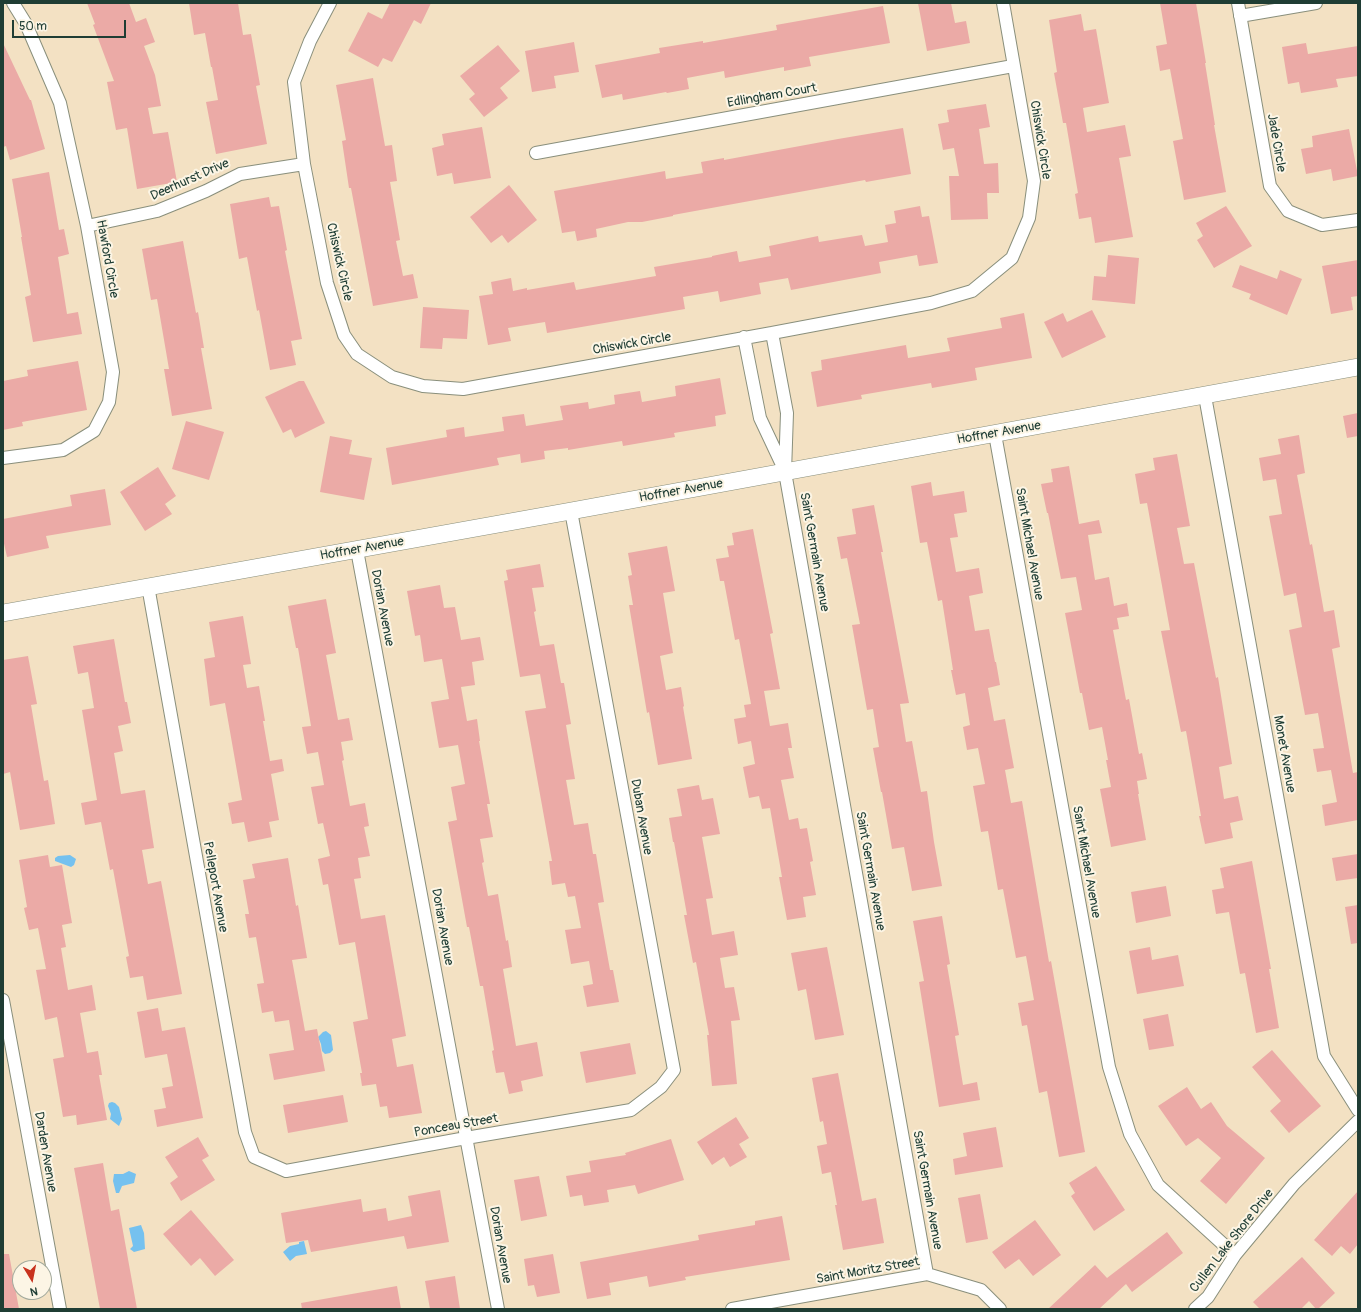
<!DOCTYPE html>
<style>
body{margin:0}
#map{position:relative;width:1361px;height:1312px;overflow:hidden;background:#f3e1c3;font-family:Pangolin,sans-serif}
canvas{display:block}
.frame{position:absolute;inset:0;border:4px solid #1f3d34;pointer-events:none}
.north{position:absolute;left:12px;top:1260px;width:40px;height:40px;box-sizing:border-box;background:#fcf5e5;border:1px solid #a4ab9e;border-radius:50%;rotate:170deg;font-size:11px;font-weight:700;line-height:16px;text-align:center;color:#1f3d34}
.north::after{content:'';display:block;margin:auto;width:14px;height:18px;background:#c8321e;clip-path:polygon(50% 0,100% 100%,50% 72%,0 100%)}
.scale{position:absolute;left:12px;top:20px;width:114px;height:18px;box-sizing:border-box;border:2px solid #1f3d34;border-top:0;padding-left:5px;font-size:12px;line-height:14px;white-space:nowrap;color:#1f3d34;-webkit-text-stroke:3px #fcf5e5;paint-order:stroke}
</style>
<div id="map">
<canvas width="1361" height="1312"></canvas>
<div class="frame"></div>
<div class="north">N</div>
<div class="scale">50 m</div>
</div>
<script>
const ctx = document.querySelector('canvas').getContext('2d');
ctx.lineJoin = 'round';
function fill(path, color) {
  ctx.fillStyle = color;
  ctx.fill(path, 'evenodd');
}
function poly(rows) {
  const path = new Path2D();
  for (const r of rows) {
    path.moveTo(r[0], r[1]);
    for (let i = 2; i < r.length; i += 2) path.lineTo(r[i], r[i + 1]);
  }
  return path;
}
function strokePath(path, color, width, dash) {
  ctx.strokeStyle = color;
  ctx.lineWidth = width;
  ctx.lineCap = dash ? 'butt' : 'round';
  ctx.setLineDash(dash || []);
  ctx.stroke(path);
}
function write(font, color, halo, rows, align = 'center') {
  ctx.font = font + ' Pangolin,sans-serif';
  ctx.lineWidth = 4;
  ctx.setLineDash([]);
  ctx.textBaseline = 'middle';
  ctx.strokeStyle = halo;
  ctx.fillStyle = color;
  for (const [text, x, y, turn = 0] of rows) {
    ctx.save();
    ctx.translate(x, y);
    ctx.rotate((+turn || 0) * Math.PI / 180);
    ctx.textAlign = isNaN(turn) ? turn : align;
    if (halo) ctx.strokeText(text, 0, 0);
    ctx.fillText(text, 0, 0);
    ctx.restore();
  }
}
fill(poly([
 [70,855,76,859,74,865,71,867,55,861,55,858,58,856],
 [326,1031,331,1035,333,1050,330,1053,325,1054,322,1051,321,1044,318,1037,323,1032],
 [112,1102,115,1103,119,1107,122,1119,119,1126,110,1119,111,1114,108,1106,109,1103],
 [129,1171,136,1174,134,1183,122,1186,119,1193,116,1193,113,1181,114,1174,123,1174],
 [141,1225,144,1233,145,1249,134,1252,130,1249,133,1246,129,1228],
 [304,1241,307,1254,296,1256,290,1261,283,1252,290,1246,299,1244,299,1242]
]), '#75c1ef');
fill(poly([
 [87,3,129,3,136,22,146,18,155,42,144,46,155,75,161,106,148,108,153,134,168,132,177,182,137,189,127,128,116,130,107,82,114,81,93,25,95,24],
 [189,3,238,3,243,35,251,34,260,85,256,86,267,144,216,154,206,102,218,100,212,67,211,67,205,33,194,35],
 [390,3,431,3,421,24,414,20,392,62,383,58,378,67,348,51,368,12,382,19],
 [918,3,951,3,955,23,966,21,970,43,927,51],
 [1160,3,1196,3,1206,63,1205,63,1215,125,1214,125,1226,192,1184,200,1173,141,1183,139,1170,69,1160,71,1156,46,1167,44],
 [883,6,890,43,809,57,811,66,784,71,784,67,725,78,724,71,687,78,689,89,667,93,666,92,623,100,622,94,602,98,595,65,660,53,659,48,703,41,703,43,777,30,776,25],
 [1081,14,1084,31,1096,29,1109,103,1083,108,1087,132,1125,125,1131,156,1119,158,1133,237,1095,243,1091,217,1079,219,1075,194,1078,193,1066,123,1063,123,1054,73,1057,72,1049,20],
 [574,42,579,72,554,76,556,88,532,92,525,51],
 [3,43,30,100,31,100,45,149,10,160,6,146,3,147],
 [1306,43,1308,54,1358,46,1358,76,1336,79,1338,87,1301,93,1299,82,1288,84,1282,47],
 [498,45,520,71,500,88,508,98,484,117,469,99,475,94,460,76],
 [373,78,385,146,392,145,397,181,390,182,400,240,396,241,403,276,413,274,418,298,373,306,351,188,349,188,342,141,346,140,336,85],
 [986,104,990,127,979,129,984,164,998,163,999,193,987,193,988,219,951,220,949,176,959,176,954,148,943,150,938,124,949,122,947,110],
 [482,127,491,178,454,184,452,173,437,176,432,148,444,145,442,134],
 [903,128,911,174,866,182,865,180,673,215,673,216,642,222,628,222,596,229,597,237,577,241,575,231,562,233,554,191,665,171,666,179,703,173,701,162,724,158,724,160,838,139],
 [1349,129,1358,176,1333,181,1331,169,1306,174,1301,149,1313,147,1312,136],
 [49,172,59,230,64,229,69,254,58,257,67,314,78,312,82,334,33,342,25,297,31,295,21,237,22,237,12,179],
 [509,185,537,220,508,243,502,235,491,243,470,217],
 [269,197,271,207,279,206,287,250,285,251,302,339,291,341,296,365,270,370,259,310,257,311,247,257,239,259,230,204],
 [920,206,922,217,929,216,938,263,919,266,917,255,879,262,881,273,791,290,788,278,759,283,761,294,720,302,718,291,683,297,685,309,547,333,545,322,508,328,511,341,488,345,479,296,493,294,491,282,511,278,513,291,527,288,527,290,574,282,576,290,656,276,654,267,712,257,712,256,737,251,739,262,771,256,769,246,818,236,819,242,862,235,865,246,888,242,885,225,896,223,894,211],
 [1226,206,1252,246,1214,268,1197,240,1203,236,1196,223],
 [183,241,196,313,198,312,204,348,201,348,212,409,172,416,164,369,169,369,157,299,151,300,142,249],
 [1108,255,1139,258,1135,304,1092,300,1094,276,1106,277],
 [1358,260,1358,296,1351,297,1353,310,1331,314,1322,266],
 [1240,265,1277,279,1280,270,1302,279,1287,315,1249,299,1251,294,1232,287],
 [423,307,469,310,467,339,443,338,442,349,420,348],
 [1092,310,1106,337,1062,358,1044,322,1063,313,1067,322],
 [1024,313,1032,358,975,368,977,380,932,388,931,383,861,395,862,399,817,407,811,372,822,370,821,360,906,345,908,358,950,351,947,338,1002,328,1000,318],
 [78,361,87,410,22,422,23,426,3,430,3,381,28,376,27,370],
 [720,378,726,414,715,416,716,426,674,433,675,437,623,446,622,441,568,450,568,448,544,451,545,459,521,463,520,454,497,458,499,465,392,485,386,448,447,437,446,430,464,427,465,437,504,431,502,417,524,414,526,426,563,420,560,406,588,402,589,409,615,404,614,395,640,391,642,402,676,396,675,386],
 [299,381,304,381,325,423,295,438,291,429,283,433,265,397],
 [1358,413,1358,436,1347,438,1343,416],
 [186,421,224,432,209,480,172,469],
 [1299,435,1305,473,1297,475,1310,545,1312,544,1324,612,1334,610,1340,647,1332,649,1353,773,1358,772,1358,820,1325,826,1322,805,1337,802,1331,770,1317,772,1313,749,1324,748,1318,713,1305,715,1289,630,1302,627,1296,593,1284,596,1269,516,1282,514,1276,479,1263,481,1259,458,1281,454,1278,439],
 [330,436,352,440,349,454,372,458,364,500,320,492],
 [1177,454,1190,526,1177,528,1184,564,1194,563,1216,678,1218,677,1232,764,1219,767,1224,799,1238,796,1243,820,1230,823,1233,838,1205,844,1199,816,1201,816,1186,731,1181,732,1161,631,1170,630,1147,503,1140,504,1135,474,1155,470,1153,458],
 [1069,466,1079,524,1099,520,1102,533,1088,535,1095,580,1109,577,1114,606,1127,603,1129,616,1117,618,1119,629,1113,630,1126,700,1129,699,1139,754,1142,753,1147,779,1137,781,1139,794,1138,794,1146,840,1111,847,1100,789,1111,787,1106,760,1108,760,1102,727,1089,730,1082,693,1080,693,1065,613,1082,610,1076,577,1061,579,1048,513,1047,513,1041,484,1053,482,1051,469],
 [158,467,176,496,165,504,172,514,145,531,120,492],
 [931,482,933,496,964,491,967,512,954,514,958,537,950,538,956,572,979,568,983,593,969,596,975,631,989,629,995,662,996,662,1000,685,988,688,994,721,1005,719,1014,768,1005,770,1011,803,1022,801,1049,962,1051,961,1085,1152,1059,1157,1047,1091,1039,1093,1027,1025,1022,1026,1018,1003,1034,1000,1026,956,1016,958,1003,889,998,890,988,831,981,832,973,786,985,784,978,748,967,750,963,727,970,725,965,693,956,695,951,670,953,670,942,600,938,601,927,542,920,543,911,486],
 [105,489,111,525,46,536,49,548,7,557,3,539,3,519,72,506,70,495],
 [874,505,883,552,881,552,909,703,900,704,906,742,912,741,921,792,927,791,934,842,942,886,912,891,904,847,892,849,882,792,881,792,873,748,879,747,873,709,867,710,852,625,860,624,847,558,841,559,837,537,856,534,852,509],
 [753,529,773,633,770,634,780,689,764,691,770,726,788,723,792,748,788,748,794,778,781,780,789,820,798,818,800,829,807,828,813,861,810,862,816,895,803,897,806,917,787,920,779,877,782,877,770,808,762,809,759,796,749,798,743,767,755,764,751,741,738,744,734,719,746,717,744,705,751,704,739,639,735,640,724,581,720,581,716,559,729,557,727,546,734,545,732,533],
 [667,546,675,591,663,593,673,653,660,656,666,690,681,687,684,706,683,707,692,759,658,765,649,712,647,713,629,605,633,605,628,576,632,575,628,553],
 [540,564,544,587,532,588,536,611,534,612,540,646,554,644,561,683,564,683,571,724,566,725,575,779,566,780,574,825,588,823,593,854,596,854,604,902,598,903,610,970,613,970,619,1002,587,1007,583,986,593,984,589,961,571,964,565,930,581,928,575,896,568,897,565,883,552,885,549,861,552,861,525,711,546,708,540,674,520,677,504,581,508,580,506,570],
 [440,585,444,608,455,607,461,640,480,637,484,660,472,662,475,685,461,687,467,721,477,719,480,741,479,741,490,804,487,804,493,837,480,839,484,862,482,863,488,896,498,894,506,941,508,940,512,967,503,969,516,1046,537,1042,543,1076,521,1081,523,1091,509,1094,504,1072,496,1073,492,1051,494,1050,483,986,480,986,469,927,467,927,448,822,457,820,451,787,465,784,458,745,439,748,431,702,449,699,442,659,424,662,420,635,415,636,407,591],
 [326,599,336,653,326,655,338,720,349,718,353,740,341,742,344,760,342,761,350,806,365,803,369,826,364,827,370,856,358,858,361,878,354,879,361,919,385,915,406,1036,392,1039,397,1067,413,1064,422,1113,389,1118,387,1106,380,1107,376,1084,362,1086,360,1073,362,1073,353,1022,368,1019,355,942,339,945,328,884,323,885,318,859,330,856,323,823,318,824,311,787,324,785,318,752,307,754,302,727,311,726,298,648,296,648,288,606],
 [243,616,251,664,243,665,247,688,259,686,265,721,263,721,270,761,282,759,284,771,271,774,279,820,269,822,272,837,248,842,244,822,232,824,228,803,242,800,225,703,210,706,204,659,215,657,209,622],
 [114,639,125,702,127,702,131,723,118,726,123,751,114,753,121,794,145,790,154,848,142,850,148,884,161,881,182,994,147,1000,143,976,130,978,126,957,129,956,113,869,110,870,101,822,85,825,81,803,97,800,82,710,94,708,88,672,78,674,73,646],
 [28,656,37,704,31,705,44,781,48,780,55,824,20,830,10,772,3,774,3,660],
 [699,785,702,800,713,798,720,834,702,837,713,898,706,899,712,935,734,931,738,955,720,958,725,988,734,987,740,1020,731,1021,737,1084,712,1086,707,1035,709,1035,696,962,693,963,684,915,687,915,674,842,673,842,669,818,682,816,677,789],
 [1358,854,1358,878,1336,881,1332,858],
 [48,855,50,867,62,865,72,923,62,925,66,947,61,948,68,990,92,985,96,1010,80,1013,87,1053,98,1051,102,1075,99,1075,107,1120,77,1125,76,1115,63,1117,53,1059,64,1057,57,1017,45,1020,36,970,46,969,38,928,29,930,24,908,27,907,19,860],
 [288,858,296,906,298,905,307,958,292,960,305,1031,317,1029,325,1071,274,1080,269,1054,294,1050,289,1020,275,1022,273,1011,262,1013,257,984,264,983,256,937,249,938,245,914,249,914,243,880,255,878,252,864],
 [1252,861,1271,969,1269,969,1279,1028,1256,1033,1245,973,1240,974,1229,912,1216,914,1212,890,1224,888,1220,868],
 [1166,886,1171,916,1136,923,1131,892],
 [1358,905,1358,943,1351,944,1345,907],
 [942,916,950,964,947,965,959,1035,955,1036,963,1085,977,1082,980,1100,939,1107,919,982,924,981,913,921],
 [827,947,844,1035,815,1040,806,989,798,991,791,953],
 [1150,947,1152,960,1178,955,1184,986,1137,994,1129,951],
 [158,1008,162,1031,185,1027,203,1118,157,1127,154,1110,166,1108,162,1088,173,1086,167,1054,145,1058,137,1012],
 [1168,1014,1174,1046,1149,1050,1143,1019],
 [630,1043,636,1074,586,1083,580,1052],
 [1272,1050,1321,1106,1289,1133,1270,1111,1281,1101,1252,1067],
 [838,1073,862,1201,876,1198,884,1243,843,1250,835,1205,837,1205,831,1172,822,1174,817,1146,827,1144,823,1121,820,1122,812,1078],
 [1187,1087,1201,1109,1211,1102,1227,1126,1265,1158,1226,1204,1200,1181,1221,1158,1198,1138,1186,1146,1158,1106],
 [343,1095,348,1122,288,1133,283,1105],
 [736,1117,749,1138,739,1144,747,1157,730,1167,724,1157,712,1165,697,1142],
 [996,1127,1003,1167,955,1175,953,1159,967,1156,963,1133],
 [198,1137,209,1156,202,1160,215,1180,181,1201,170,1183,178,1177,165,1157],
 [671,1139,684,1180,638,1194,635,1185,607,1190,609,1202,584,1206,582,1195,570,1197,566,1176,591,1172,589,1161,626,1155,625,1153],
 [103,1163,111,1211,119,1209,137,1309,100,1309,74,1168],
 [1096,1166,1125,1210,1094,1231,1071,1196,1075,1193,1069,1183],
 [539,1176,547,1216,521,1221,514,1180],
 [440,1190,449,1242,407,1249,404,1236,311,1252,308,1240,286,1243,281,1213,361,1199,363,1212,386,1208,388,1221,412,1216,408,1196],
 [1358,1191,1358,1244,1350,1254,1341,1246,1332,1256,1314,1240],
 [980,1194,988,1239,966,1243,958,1198],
 [191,1210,234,1260,215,1276,200,1258,191,1266,163,1234],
 [782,1216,790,1260,685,1277,686,1280,649,1287,647,1276,609,1283,611,1295,587,1299,580,1262,699,1240,698,1235,755,1225,755,1221],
 [1035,1220,1061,1255,1033,1276,1019,1259,1005,1269,992,1252],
 [1167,1232,1183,1253,1132,1292,1126,1284,1099,1309,1048,1309,1095,1265,1107,1278],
 [3,1254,9,1254,19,1309,3,1309],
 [553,1254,560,1293,537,1297,534,1285,528,1286,524,1259],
 [1302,1257,1335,1293,1318,1309,1316,1309,1309,1301,1301,1309,1260,1309,1253,1302],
 [455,1276,460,1309,430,1309,425,1281],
 [397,1286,401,1309,302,1309,301,1303]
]), '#ebaaa6');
const minor = poly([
 [330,3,310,41,294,82,304,164,327,283,344,335,357,354,392,377,423,386,463,389,772,333,931,303,972,291,1012,258,1029,218,1034,181,1003,3],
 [1238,3,1270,186,1288,211,1322,225,1358,220],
 [1240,16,1316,3],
 [536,153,1013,66],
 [87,226,157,211,206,191,240,174,304,164],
 [772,333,787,413,785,472,927,1274],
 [744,337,760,418,784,469],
 [1205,396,1324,1056,1358,1110],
 [995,434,1109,1067,1130,1134,1158,1185,1235,1255],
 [3,458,63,450,94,431,109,402,113,372,87,226,60,103,26,24,13,3],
 [357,550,498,1309],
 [148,586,245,1132,254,1157,286,1171,466,1138,631,1110,661,1087,674,1070,571,511],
 [3,1000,60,1309],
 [732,1309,927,1274,981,1290,1000,1309],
 [1195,1309,1208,1297,1235,1255,1294,1184,1358,1121]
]);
const secondary = poly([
 [3,613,571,511,1358,367]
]);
strokePath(minor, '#898f7c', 14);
strokePath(secondary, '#898f7c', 18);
strokePath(minor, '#fff', 12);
strokePath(secondary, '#fff', 17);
write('13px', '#1f3d34', '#fcf5e5', [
 ["Edlingham Court",772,96,-10],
 ["Chiswick Circle",1040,140,81],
 ["Jade Circle",1276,143,80],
 ["Deerhurst Drive",190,180,-24],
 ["Hawford Circle",107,259,80],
 ["Chiswick Circle",339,262,77],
 ["Chiswick Circle",632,344,-10],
 ["Hoffner Avenue",999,433,-10],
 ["Hoffner Avenue",681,491,-10],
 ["Saint Michael Avenue",1029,544,80],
 ["Hoffner Avenue",362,549,-10],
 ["Saint Germain Avenue",814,552,80],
 ["Dorian Avenue",382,608,79],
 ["Monet Avenue",1284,754,80],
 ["Duban Avenue",641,817,80],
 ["Saint Michael Avenue",1086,862,80],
 ["Saint Germain Avenue",870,871,80],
 ["Pelleport Avenue",215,887,80],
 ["Dorian Avenue",442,927,80],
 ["Ponceau Street",456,1126,-10],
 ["Darden Avenue",45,1152,80],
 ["Saint Germain Avenue",927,1190,80],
 ["Cullen Lake Shore Drive",1232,1241,-52],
 ["Dorian Avenue",500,1245,80],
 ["Saint Moritz Street",868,1271,-10]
]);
</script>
